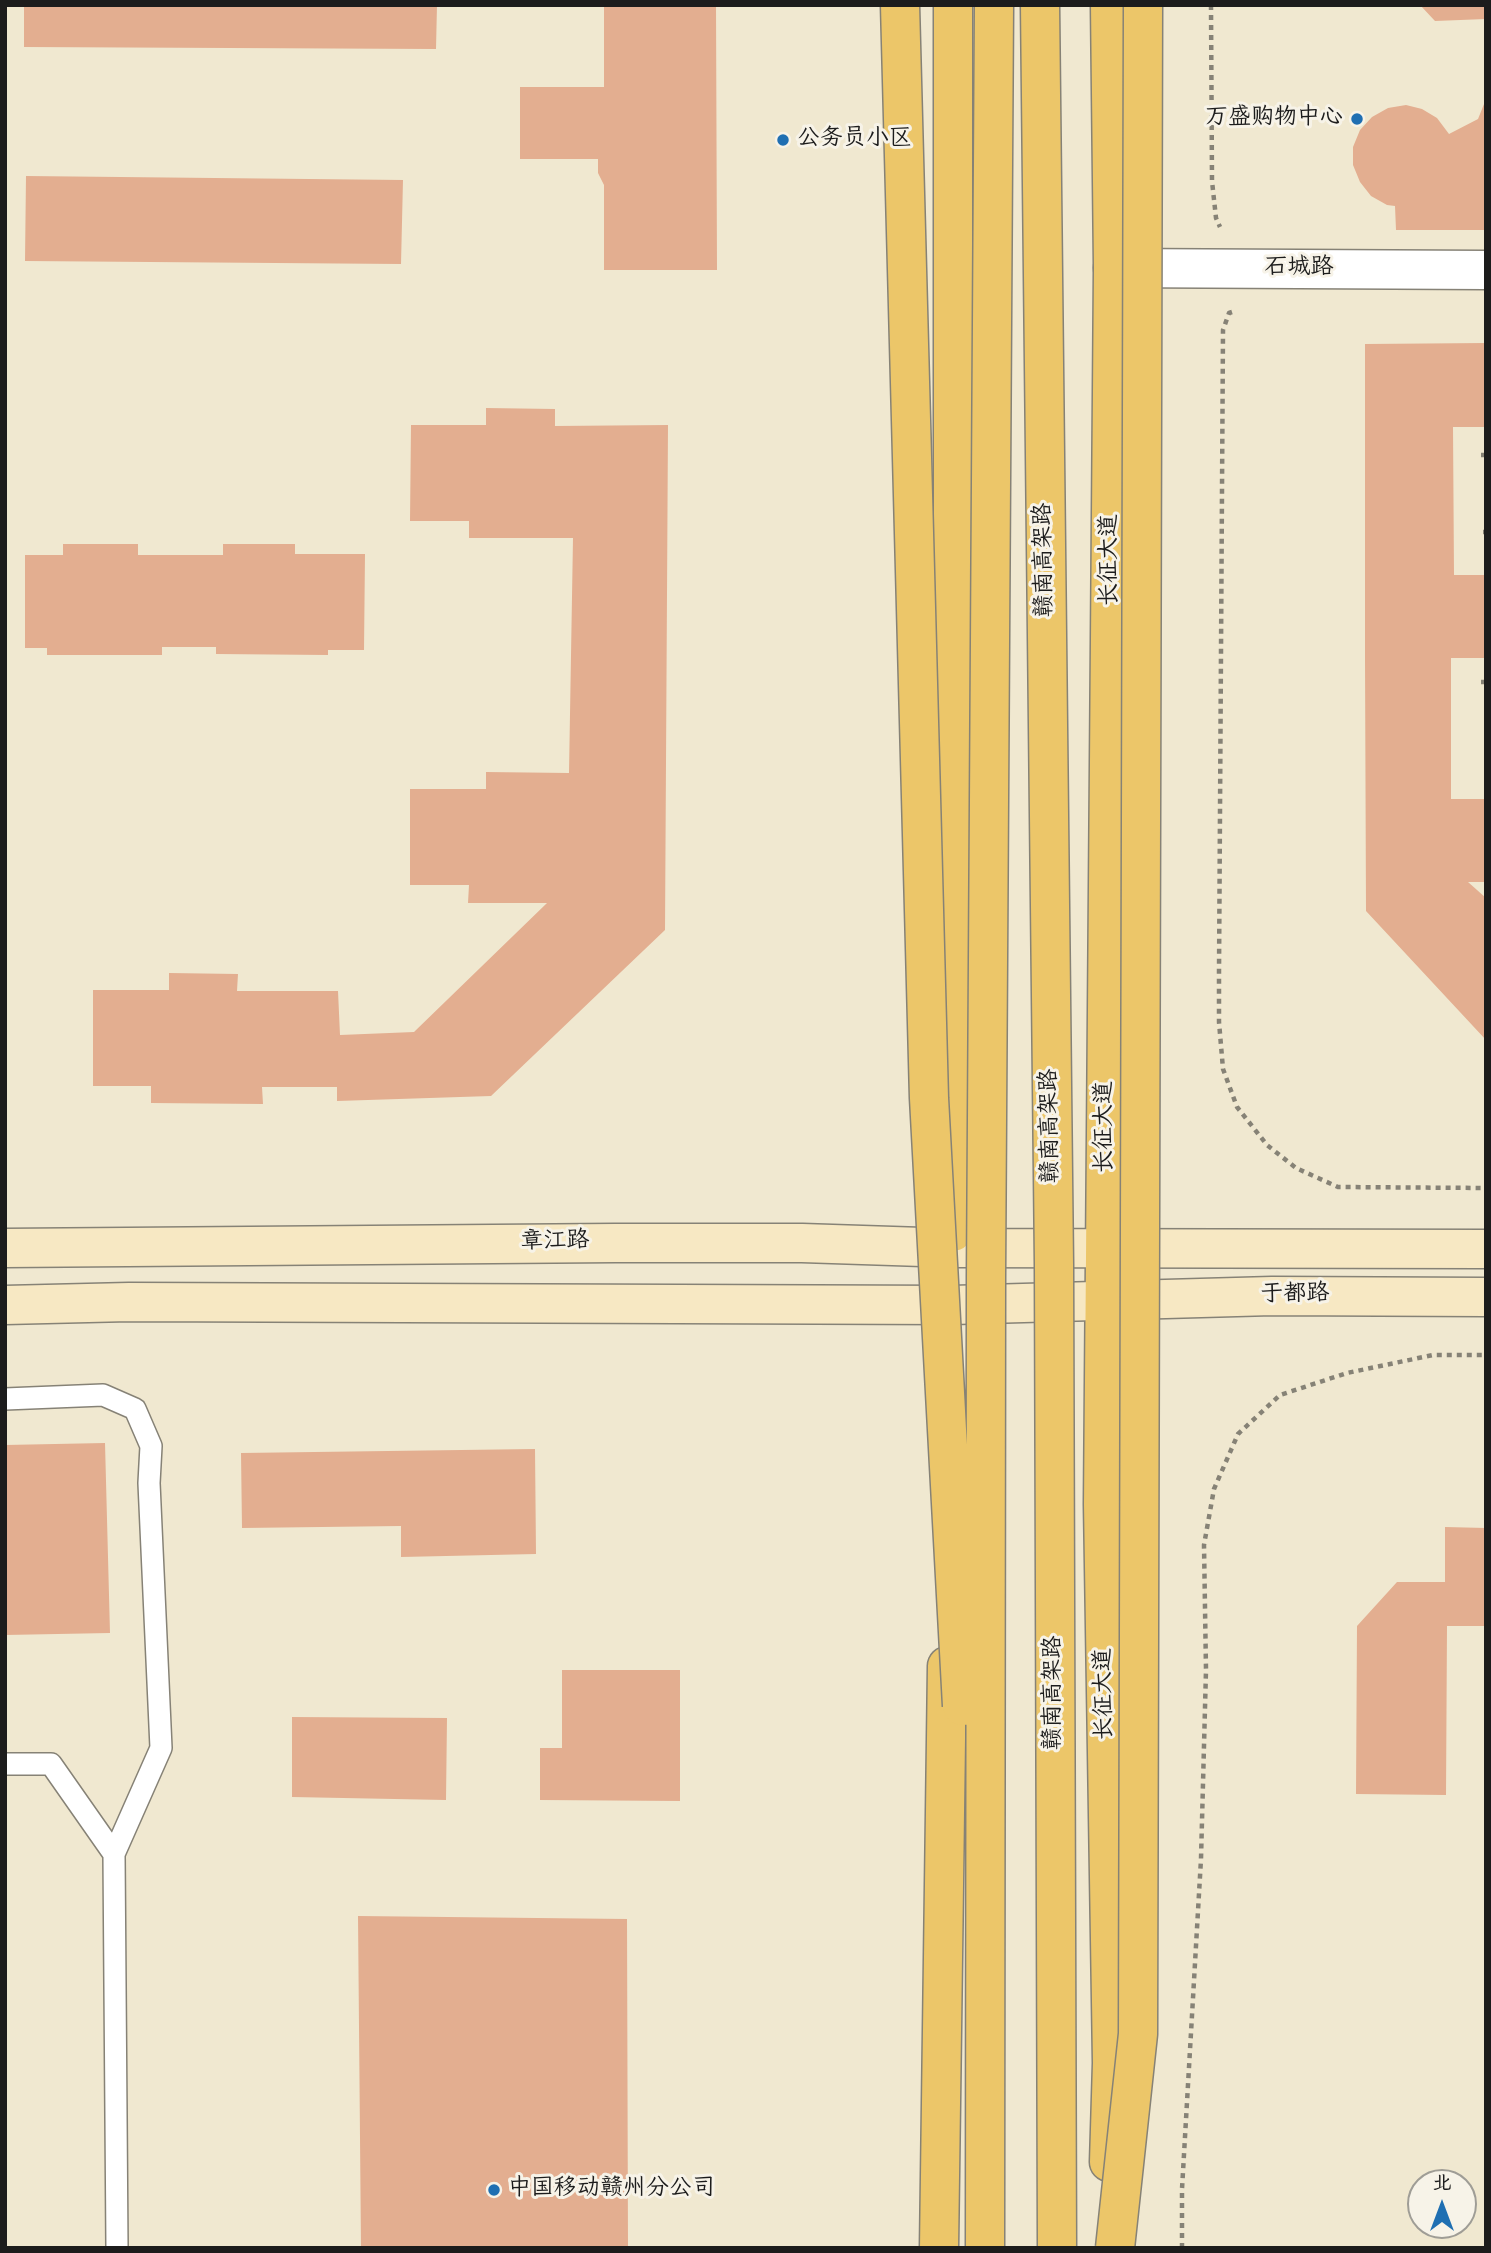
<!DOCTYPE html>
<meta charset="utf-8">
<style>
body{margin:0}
#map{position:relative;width:1491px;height:2253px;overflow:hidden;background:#f0e8d0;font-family:"Indie Flower","LXGW WenKai TC",sans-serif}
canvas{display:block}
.frame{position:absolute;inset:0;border:7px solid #1c1c1c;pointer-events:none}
.north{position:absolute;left:1407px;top:2169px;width:70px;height:70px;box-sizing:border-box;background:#f7f3e8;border:2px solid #9f9d96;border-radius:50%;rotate:0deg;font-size:19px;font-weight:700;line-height:28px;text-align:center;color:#1c1c1c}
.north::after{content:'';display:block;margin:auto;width:24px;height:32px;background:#1f6fb2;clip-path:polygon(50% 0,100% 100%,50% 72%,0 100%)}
</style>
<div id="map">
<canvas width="1491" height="2253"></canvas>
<div class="frame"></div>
<div class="north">北</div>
</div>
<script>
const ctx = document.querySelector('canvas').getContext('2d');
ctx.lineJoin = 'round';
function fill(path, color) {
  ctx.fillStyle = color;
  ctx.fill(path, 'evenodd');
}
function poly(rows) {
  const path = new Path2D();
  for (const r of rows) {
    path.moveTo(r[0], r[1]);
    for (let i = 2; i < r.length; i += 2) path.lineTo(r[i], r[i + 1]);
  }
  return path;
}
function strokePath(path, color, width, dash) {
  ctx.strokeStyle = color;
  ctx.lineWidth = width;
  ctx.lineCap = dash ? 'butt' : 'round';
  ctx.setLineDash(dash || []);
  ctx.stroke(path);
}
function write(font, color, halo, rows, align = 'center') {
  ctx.font = font + ' "Indie Flower","LXGW WenKai TC",sans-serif';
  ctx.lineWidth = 6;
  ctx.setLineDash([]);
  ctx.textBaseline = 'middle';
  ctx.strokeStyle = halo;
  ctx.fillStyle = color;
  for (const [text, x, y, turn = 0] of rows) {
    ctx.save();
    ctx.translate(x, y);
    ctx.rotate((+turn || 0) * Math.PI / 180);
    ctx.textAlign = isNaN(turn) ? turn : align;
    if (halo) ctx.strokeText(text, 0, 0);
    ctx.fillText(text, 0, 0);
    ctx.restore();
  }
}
fill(poly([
 [24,5,437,5,436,49,24,47],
 [604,5,716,5,717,270,604,270,604,185,598,173,598,159,520,159,520,87,604,87],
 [1420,5,1486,5,1486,19,1435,21],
 [1486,99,1486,230,1396,230,1395,206,1387,205,1371,196,1360,182,1353,165,1353,147,1360,130,1372,117,1388,108,1406,105,1422,109,1437,118,1449,134,1478,119],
 [26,176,403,180,401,264,25,261],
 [1486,343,1486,427,1453,427,1454,575,1486,575,1486,658,1451,658,1451,799,1486,799,1486,882,1468,882,1486,898,1486,1040,1366,911,1365,659,1365,344],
 [486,408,555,409,555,426,668,425,665,930,491,1096,337,1101,337,1087,262,1087,263,1104,151,1103,151,1086,93,1086,93,990,169,990,169,973,238,974,237,991,338,991,340,1035,414,1032,547,903,468,903,469,885,410,885,410,789,486,789,486,772,569,773,573,538,469,538,469,521,410,521,411,425,486,425],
 [63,544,138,544,138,555,223,555,223,544,295,544,295,554,365,554,364,650,328,650,328,655,216,654,216,647,162,647,162,655,47,655,47,648,25,648,25,555,63,555],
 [105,1443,110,1633,5,1635,5,1445],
 [535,1449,536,1554,401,1557,401,1526,242,1528,241,1453],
 [1445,1527,1486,1528,1486,1626,1447,1626,1446,1795,1356,1794,1357,1626,1397,1582,1445,1582],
 [562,1670,680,1670,680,1801,540,1800,540,1748,562,1748],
 [292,1717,447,1718,446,1800,292,1797],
 [358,1916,627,1919,628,2248,361,2248]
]), '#e3ae90');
const service = poly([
 [5,1399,103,1395,135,1409,151,1446,149,1483,161,1748,114,1854,117,2248],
 [5,1764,51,1764,114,1854]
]);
const minor = poly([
 [1113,268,1486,270]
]);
const secondary = poly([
 [5,1248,615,1243,802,1243,953,1248,1486,1249],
 [5,1305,129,1302,952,1305,1272,1296,1486,1297]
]);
const primary = poly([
 [953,1232,953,5],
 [1109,2162,1112,2063,1103,1504,1113,268,1110,5],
 [939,2248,947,1666]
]);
strokePath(service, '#868276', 24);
strokePath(minor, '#868276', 41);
strokePath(secondary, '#868276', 41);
strokePath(primary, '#868276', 41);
strokePath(poly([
 [1211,5,1212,181,1216,218,1220,227],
 [1232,312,1229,313,1223,330,1219,973,1219,1022,1223,1069,1237,1107,1267,1145,1296,1168,1338,1187,1486,1188],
 [1481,455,1486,455],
 [1483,532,1486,532],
 [1481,682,1486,682],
 [1182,2248,1182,2189,1201,1859,1206,1670,1204,1545,1214,1489,1238,1434,1280,1395,1347,1373,1433,1355,1486,1355]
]), '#868276', 4.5, [5, 5]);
strokePath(service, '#fff', 21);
strokePath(minor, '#fff', 38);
strokePath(secondary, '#f7e8c3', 38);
strokePath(primary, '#ecc669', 38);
const trunkBridge = poly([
 [900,5,929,1098,962,1706],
 [1040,5,1054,1265,1057,2248],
 [985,2248,986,1277,994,5],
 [1115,2248,1138,2034,1143,5]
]);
strokePath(trunkBridge, '#868276', 41, []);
strokePath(trunkBridge, '#ecc669', 38);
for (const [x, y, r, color] of [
 [1357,119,7,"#1f6fb2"],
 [783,140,7,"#1f6fb2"],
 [494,2190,7,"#1f6fb2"]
]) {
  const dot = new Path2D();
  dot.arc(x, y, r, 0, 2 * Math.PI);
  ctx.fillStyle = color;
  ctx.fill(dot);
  strokePath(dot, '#f7f3e8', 2.5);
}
write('23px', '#1c1c1c', '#f7f3e8', [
 ["万盛购物中心",1343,119,"right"],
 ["公务员小区",797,140],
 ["中国移动赣州分公司",508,2190]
], 'left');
write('23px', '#1c1c1c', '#f7f3e8', [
 ["石城路",1299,269],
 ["赣南高架路",1046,560,-91],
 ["长征大道",1111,560,-90],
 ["赣南高架路",1052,1126,-91],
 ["长征大道",1106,1127,-90],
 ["章江路",555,1243,-1],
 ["于都路",1295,1296,-1],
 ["赣南高架路",1055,1693,-90],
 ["长征大道",1106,1694,-91]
]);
</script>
